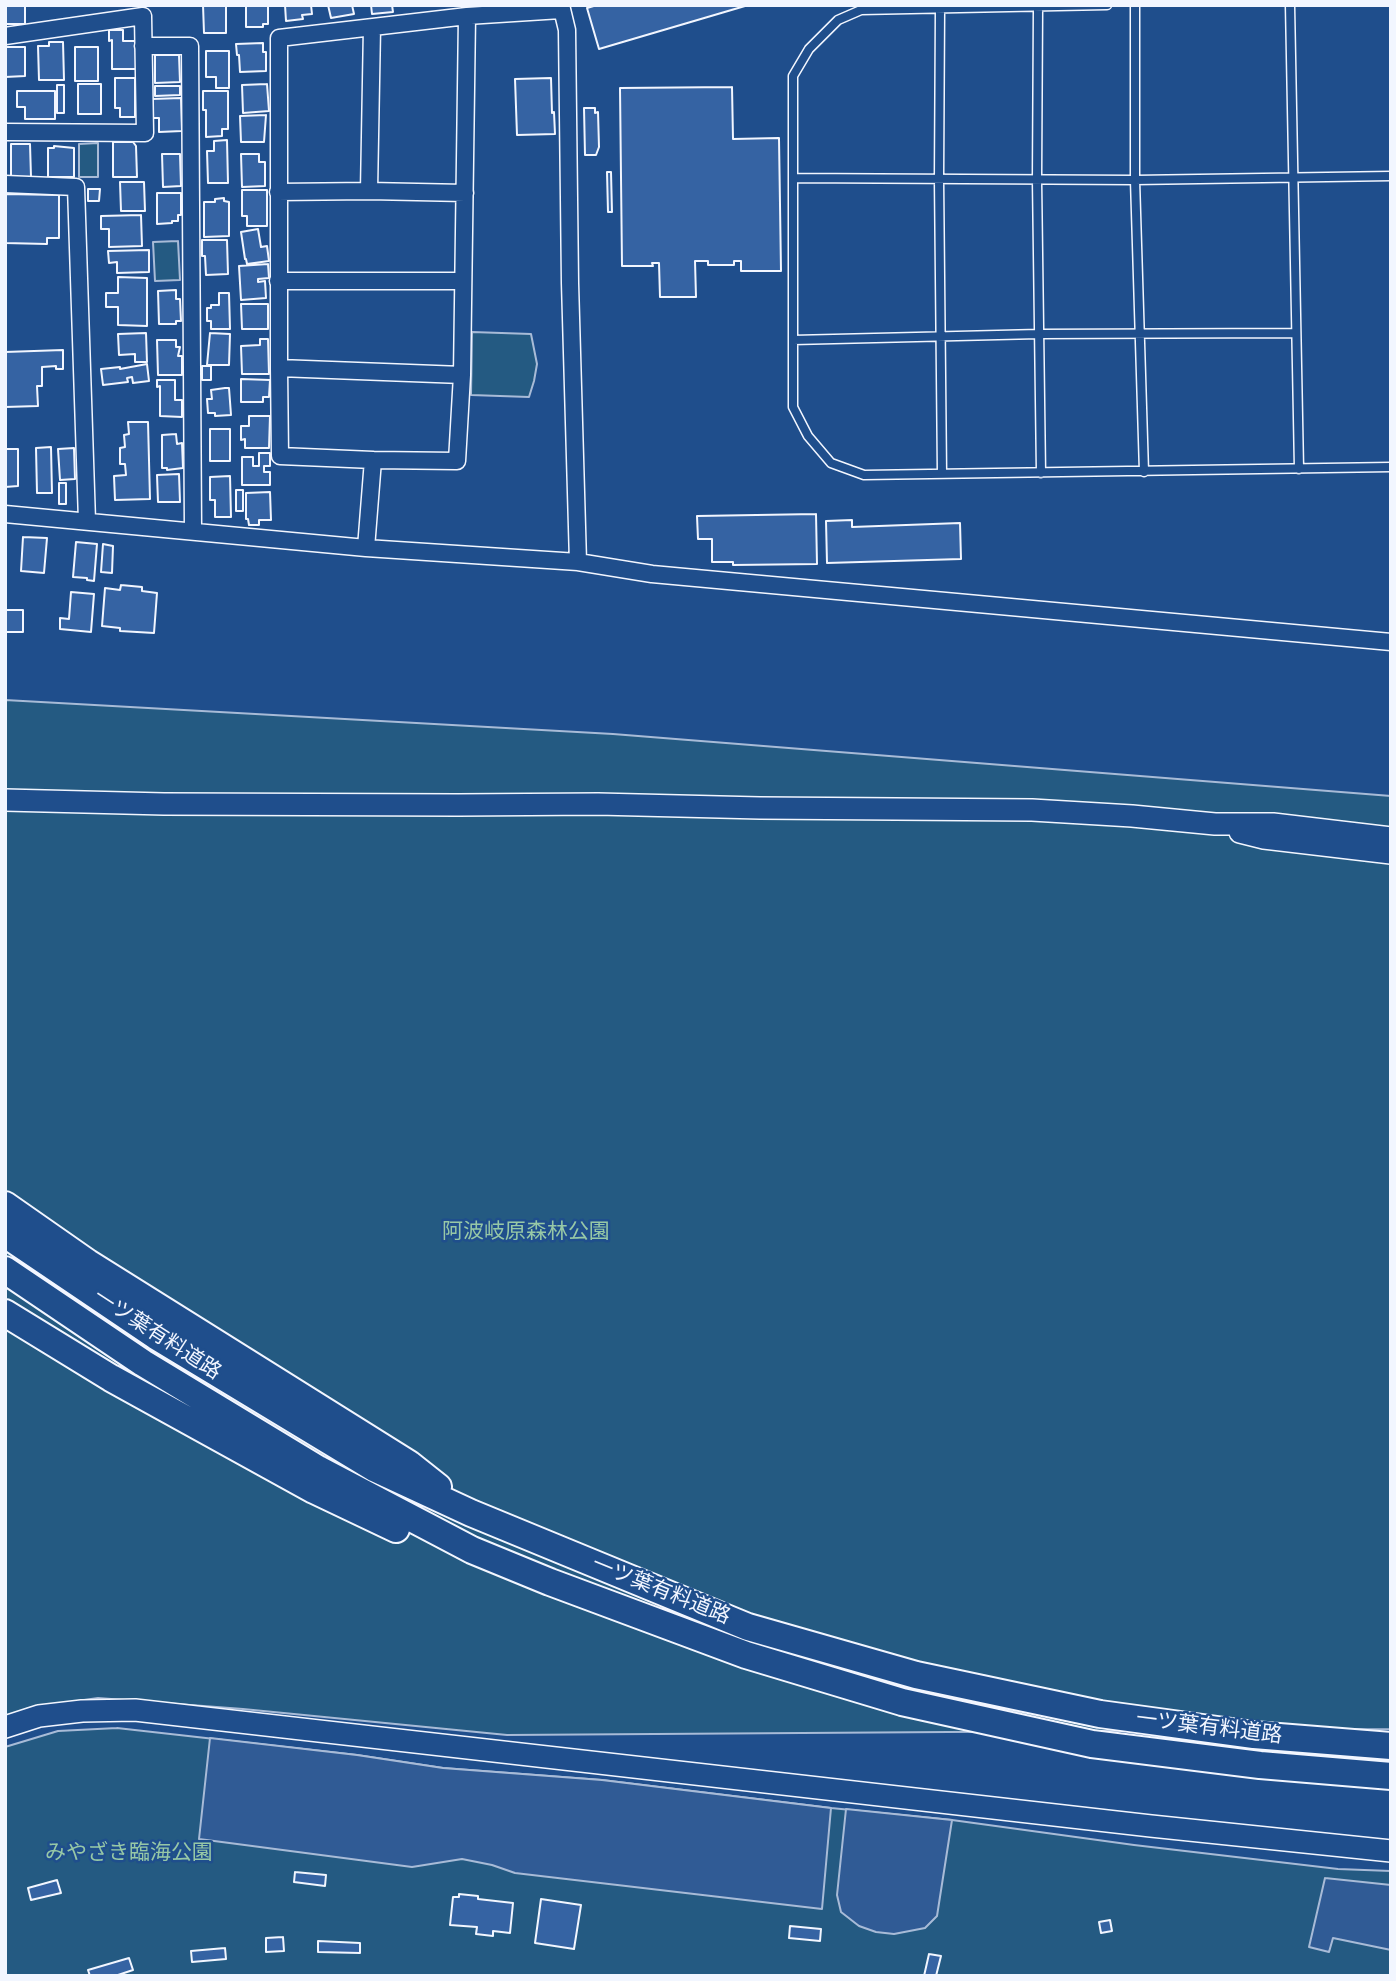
<!DOCTYPE html>
<meta charset="utf-8">
<style>
body{margin:0}
#map{position:relative;width:1396px;height:1981px;overflow:hidden;background:#1f4e8c;font-family:Signika,sans-serif}
canvas{display:block}
.frame{position:absolute;inset:0;border:7px solid #f2f6ff;pointer-events:none}
</style>
<div id="map">
<canvas width="1396" height="1981"></canvas>
<div class="frame"></div>
</div>
<script>
const ctx = document.querySelector('canvas').getContext('2d');
ctx.lineJoin = 'round';
function fill(path, color) {
  ctx.fillStyle = color;
  ctx.fill(path, 'evenodd');
}
function poly(rows) {
  const path = new Path2D();
  for (const r of rows) {
    path.moveTo(r[0], r[1]);
    for (let i = 2; i < r.length; i += 2) path.lineTo(r[i], r[i + 1]);
  }
  return path;
}
function strokePath(path, color, width, dash) {
  ctx.strokeStyle = color;
  ctx.lineWidth = width;
  ctx.lineCap = dash ? 'butt' : 'round';
  ctx.setLineDash(dash || []);
  ctx.stroke(path);
}
function write(font, color, halo, rows, align = 'center') {
  ctx.font = font + ' Signika,"Noto Sans JP",sans-serif';
  ctx.lineWidth = 5;
  ctx.setLineDash([]);
  ctx.textBaseline = 'middle';
  ctx.strokeStyle = halo;
  ctx.fillStyle = color;
  for (const [text, x, y, turn = 0] of rows) {
    ctx.save();
    ctx.translate(x, y);
    ctx.rotate((+turn || 0) * Math.PI / 180);
    ctx.textAlign = isNaN(turn) ? turn : align;
    if (halo) ctx.strokeText(text, 0, 0);
    ctx.fillText(text, 0, 0);
    ctx.restore();
  }
}
const green = poly([
 [98,143,98,177,79,177,79,144,98,143],
 [178,241,180,280,155,281,153,242,178,241],
 [472,332,531,334,537,364,534,381,529,397,471,395,472,332],
 [5,700,613,734,1391,796,1391,1729,507,1735,243,1709,98,1698,29,1708,5,1718,5,700],
 [117,1728,357,1755,443,1768,602,1780,831,1808,952,1820,1134,1845,1338,1869,1391,1871,1391,1976,5,1976,5,1747,58,1731,117,1728]
]);
fill(green, '#245a82');
strokePath(green, '#a8bbd7', 2);
const parking = poly([
 [210,1738,357,1755,443,1768,602,1780,831,1808,822,1909,515,1873,492,1865,462,1859,412,1867,199,1839,210,1738],
 [846,1809,952,1820,937,1916,925,1928,894,1934,876,1932,859,1926,841,1912,837,1895,846,1809],
 [1325,1878,1391,1885,1391,1950,1333,1938,1329,1952,1309,1947,1325,1878]
]);
fill(parking, '#305b95');
strokePath(parking, '#a8bbd7', 2);
const building = poly([
 [5,5,25,5,25,24,5,24,5,5],
 [203,5,226,5,226,33,204,33,203,5],
 [246,5,268,5,268,24,263,24,263,27,246,27,246,5],
 [285,5,311,5,312,14,302,15,303,19,286,21,285,5],
 [328,5,352,5,354,14,331,18,328,5],
 [371,5,392,5,393,12,372,14,371,5],
 [597,5,745,5,745,6,599,49,587,8,597,5],
 [109,30,123,30,123,41,136,41,136,69,112,69,112,40,109,41,109,30],
 [49,42,63,42,64,80,39,80,38,46,49,46,49,42],
 [263,43,263,52,266,52,266,71,240,72,239,55,237,55,236,44,263,43],
 [6,47,25,47,25,76,5,77,6,47],
 [75,47,98,47,98,81,75,81,75,47],
 [206,51,229,51,229,88,216,88,216,77,206,77,206,51],
 [155,55,179,55,180,82,155,83,155,55],
 [115,78,135,78,135,117,120,117,120,108,115,108,115,78],
 [551,78,552,113,554,112,555,134,517,135,515,79,551,78],
 [78,84,101,84,101,114,78,114,78,84],
 [267,84,269,111,243,113,242,85,267,84],
 [57,85,64,85,64,113,57,113,57,85],
 [155,86,180,86,180,95,155,96,155,86],
 [732,87,733,139,779,138,781,271,741,271,741,261,734,261,734,265,708,265,708,261,695,261,696,297,660,297,659,263,652,263,653,266,622,266,620,88,732,87],
 [17,91,55,91,55,119,25,119,25,107,17,107,17,91],
 [203,91,228,91,228,129,222,129,222,136,206,137,206,110,203,110,203,91],
 [181,98,182,131,159,132,159,118,152,118,152,99,181,98],
 [584,108,595,108,595,113,598,112,599,147,596,155,585,155,584,108],
 [266,115,264,142,241,142,240,116,266,115],
 [227,140,228,183,208,183,207,151,214,151,214,141,227,140],
 [113,142,133,142,136,146,137,177,113,177,113,142],
 [11,144,30,144,31,177,11,177,11,144],
 [54,146,74,148,74,177,48,177,48,148,54,148,54,146],
 [162,154,180,154,181,186,163,187,162,154],
 [241,154,259,154,259,162,265,162,265,186,242,187,241,154],
 [607,172,611,172,612,212,608,212,607,172],
 [120,182,144,182,145,211,121,211,120,182],
 [88,189,100,189,99,201,88,201,88,189],
 [242,190,267,190,267,226,247,226,247,216,242,216,242,190],
 [157,193,181,193,181,215,178,215,178,221,172,221,172,223,157,224,157,193],
 [5,194,59,195,59,238,47,238,47,244,5,243,5,194],
 [224,198,224,201,229,202,229,236,204,237,204,202,215,202,215,199,224,198],
 [141,215,142,246,109,247,109,229,101,229,101,216,141,215],
 [258,229,261,247,267,246,269,261,247,264,246,259,245,259,241,232,258,229],
 [202,240,227,240,228,274,206,275,205,256,202,256,202,240],
 [149,250,149,272,117,273,117,262,109,263,108,251,149,250],
 [268,264,269,278,258,279,258,282,265,281,266,298,241,300,239,266,268,264],
 [118,277,147,278,147,326,118,325,118,307,106,307,106,293,118,293,118,277],
 [176,290,176,299,180,299,181,321,176,321,176,324,159,324,158,291,176,290],
 [219,293,229,293,230,329,211,329,211,321,207,321,207,308,211,308,211,305,219,305,219,293],
 [241,304,268,304,268,329,242,329,241,304],
 [146,333,147,362,135,362,135,354,119,355,118,334,146,333],
 [210,333,230,334,229,365,207,365,210,333],
 [260,339,268,339,269,374,242,374,241,346,260,345,260,339],
 [157,340,176,340,176,347,180,347,178,356,182,356,182,375,158,375,157,340],
 [63,350,63,369,56,369,56,366,42,367,42,386,37,386,38,406,5,407,5,352,63,350],
 [147,364,149,381,133,383,132,377,127,378,128,382,103,385,101,369,120,367,120,369,147,364],
 [202,366,211,366,211,380,202,380,202,366],
 [241,379,270,380,269,397,263,397,263,402,241,402,241,379],
 [157,380,175,380,175,400,182,400,182,417,160,416,160,386,157,387,157,380],
 [225,388,229,388,231,415,215,416,215,413,208,413,207,399,212,399,211,390,225,388],
 [249,416,270,416,269,448,245,448,245,439,241,440,241,426,249,426,249,416],
 [128,422,148,422,150,499,115,500,114,476,126,475,125,464,120,464,120,448,125,447,124,435,129,434,128,422],
 [210,429,230,429,230,461,210,461,210,429],
 [176,434,177,444,182,443,183,468,167,470,167,468,162,468,162,435,176,434],
 [51,447,52,493,37,493,36,448,51,447],
 [74,448,75,479,60,480,58,449,74,448],
 [5,449,18,449,18,486,5,487,5,449],
 [259,453,270,453,270,466,264,466,264,472,270,472,270,485,242,485,242,457,253,457,253,466,259,466,259,453],
 [179,474,180,502,158,502,157,475,179,474],
 [230,476,231,517,215,517,215,500,210,500,210,477,230,476],
 [59,483,66,483,66,504,59,504,59,483],
 [236,490,243,490,243,511,236,511,236,490],
 [270,492,271,520,259,520,259,525,249,525,248,519,246,519,246,493,270,492],
 [816,514,817,564,733,565,733,562,712,562,712,539,698,539,697,516,816,514],
 [852,520,852,527,960,523,961,559,827,563,826,521,852,520],
 [23,537,47,538,44,573,21,571,23,537],
 [76,542,97,544,94,581,87,580,87,578,73,577,76,542],
 [103,544,113,546,112,573,101,572,103,544],
 [121,585,142,587,142,591,157,593,154,633,120,631,120,628,102,626,105,588,120,590,121,585],
 [71,592,94,594,91,632,60,629,60,618,69,619,71,592],
 [5,610,23,610,23,632,5,632,5,610],
 [295,1872,326,1875,325,1886,294,1882,295,1872],
 [57,1880,61,1893,31,1900,28,1888,57,1880],
 [459,1894,478,1896,478,1899,513,1903,510,1933,493,1931,493,1936,476,1934,477,1927,450,1925,453,1897,459,1897,459,1894],
 [541,1899,581,1905,574,1949,535,1943,541,1899],
 [1110,1920,1112,1931,1101,1933,1099,1922,1110,1920],
 [790,1926,821,1929,820,1941,789,1938,790,1926],
 [283,1937,284,1951,266,1952,266,1938,283,1937],
 [318,1941,360,1943,360,1953,318,1952,318,1941],
 [225,1948,226,1959,192,1962,191,1951,225,1948],
 [929,1954,941,1956,936,1976,924,1976,929,1954],
 [129,1958,133,1970,115,1976,90,1976,88,1970,129,1958]
]);
fill(building, '#3563a3');
strokePath(building, '#f2f6ff', 2);
const service = poly([
 [1107,5,861,10,838,20,809,49,793,76,793,407,808,436,831,463,864,475,1391,467],
 [1135,5,1135,180,1144,472],
 [1290,5,1299,469],
 [1038,8,1037,180,1041,473],
 [940,9,939,179,942,474],
 [793,178,1135,180,1391,176],
 [793,340,1039,334,1296,333]
]);
const minor = poly([
 [561,5,567,30,570,283,578,562],
 [467,16,462,375,279,368,279,38,467,16,561,10],
 [5,36,143,16,145,133,5,132],
 [143,46,190,46,193,530],
 [5,184,76,187,87,521],
 [369,191,372,27],
 [278,192,369,191,465,193],
 [278,281,463,281],
 [279,368,280,456,373,460,457,461,462,375],
 [5,514,366,548,578,562,652,574,1391,642],
 [366,548,373,460]
]);
const tertiary = poly([
 [5,800,164,804,458,805,598,804,760,808,1032,810,1132,816,1215,824,1273,824,1391,838],
 [1240,832,1264,838,1391,853],
 [5,1727,39,1716,82,1711,135,1710,1151,1826,1391,1851]
]);
const primary = poly([
 [5,1205,88,1263,409,1464,438,1487],
 [5,1234,156,1336,376,1469,471,1513,748,1627,916,1675,1100,1714,1254,1735,1391,1746],
 [5,1270,143,1363,318,1469,472,1550,550,1582,746,1655,902,1702,1092,1744,1260,1765,1391,1776],
 [5,1313,111,1378,314,1490,396,1529]
]);
strokePath(service, '#f2f6ff', 11);
strokePath(minor, '#f2f6ff', 19);
strokePath(tertiary, '#f2f6ff', 24);
strokePath(primary, '#f2f6ff', 30);
strokePath(service, '#1f4e8c', 8);
strokePath(minor, '#1f4e8c', 16);
strokePath(tertiary, '#1f4e8c', 21);
strokePath(primary, '#1f4e8c', 26);
write('21px', '#97c8a6', '#1f4e8c', [
 ["阿波岐原森林公園",526,1232],
 ["みやざき臨海公園",129,1853]
]);
write('21px', '#f2f6ff', '#1f4e8c', [
 ["一ツ葉有料道路",157,1335,33],
 ["一ツ葉有料道路",661,1591,22],
 ["一ツ葉有料道路",1209,1728,7]
]);
</script>
